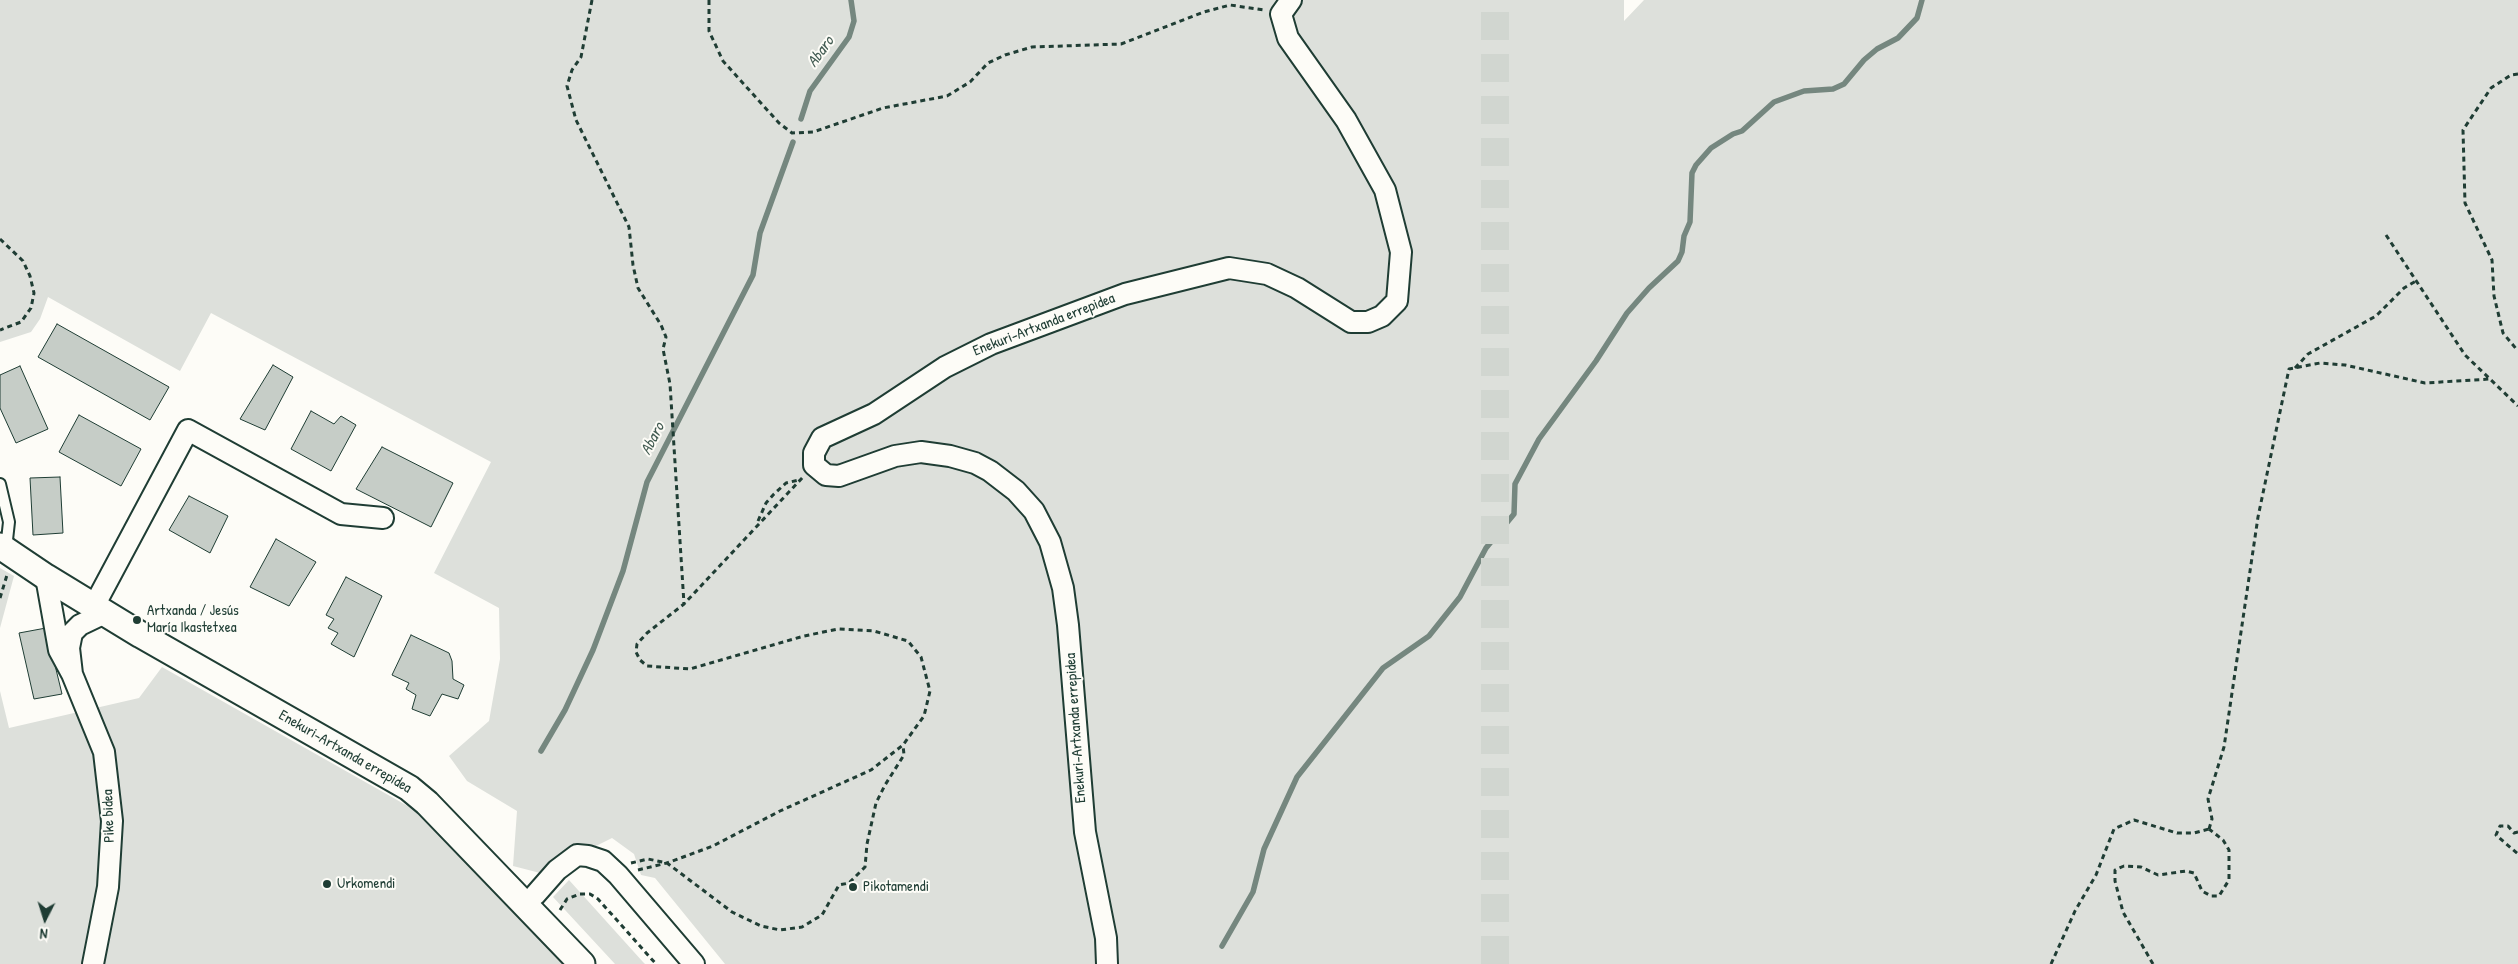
<!DOCTYPE html>
<meta charset="utf-8">
<style>
body{margin:0}
#map{position:relative;width:2518px;height:964px;overflow:hidden;background:#fdfcf7;font-family:"Patrick Hand",sans-serif}
canvas{display:block}
.north{position:absolute;left:20px;top:894px;width:50px;height:50px;-webkit-text-stroke:4px #fdfcf7;paint-order:stroke;rotate:185deg;font-size:14px;font-weight:700;line-height:20px;text-align:center;color:#1f3d34}
.north::after{content:'';display:block;margin:auto;width:18px;height:22px;background:#1f3d34;clip-path:polygon(50% 0,100% 100%,50% 72%,0 100%)}
</style>
<div id="map">
<canvas width="2518" height="964"></canvas>
<div class="north">N</div>
</div>
<script>
const ctx = document.querySelector('canvas').getContext('2d');
ctx.lineJoin = 'round';
function fill(path, color) {
  ctx.fillStyle = color;
  ctx.fill(path, 'evenodd');
}
function poly(rows) {
  const path = new Path2D();
  for (const r of rows) {
    path.moveTo(r[0], r[1]);
    for (let i = 2; i < r.length; i += 2) path.lineTo(r[i], r[i + 1]);
  }
  return path;
}
function strokePath(path, color, width, dash) {
  ctx.strokeStyle = color;
  ctx.lineWidth = width;
  ctx.lineCap = dash ? 'butt' : 'round';
  ctx.setLineDash(dash || []);
  ctx.stroke(path);
}
function write(font, color, halo, rows, align = 'center') {
  ctx.font = font + ' "Patrick Hand",sans-serif';
  ctx.lineWidth = 4;
  ctx.setLineDash([]);
  ctx.textBaseline = 'middle';
  ctx.strokeStyle = halo;
  ctx.fillStyle = color;
  for (const [text, x, y, turn = 0] of rows) {
    ctx.save();
    ctx.translate(x, y);
    ctx.rotate((+turn || 0) * Math.PI / 180);
    ctx.textAlign = isNaN(turn) ? turn : align;
    if (halo) ctx.strokeText(text, 0, 0);
    ctx.fillText(text, 0, 0);
    ctx.restore();
  }
}
fill(poly([
 [0,0,1624,0,1624,21,1644,0,2518,0,2518,964,725,964,655,878,641,875,634,854,612,838,594,847,572,846,544,874,513,866,517,811,467,781,449,756,489,721,500,659,499,608,434,573,491,462,211,313,180,371,48,297,40,319,31,332,0,342],
 [0,568,14,576,0,628],
 [162,667,420,813,565,964,0,964,0,691,9,728,139,698],
 [569,880,643,962,645,964,615,964,553,897]
]), '#dde0db');
strokePath(poly([
 [801,119,810,91,849,37,854,21,851,0],
 [541,751,565,710,593,650,623,571,647,482,753,275,760,233,793,142],
 [1222,946,1253,892,1264,849,1297,777,1383,668,1429,636,1460,597,1486,548,1514,514,1515,484,1539,439,1596,361,1627,313,1649,288,1678,261,1682,252,1684,236,1690,222,1692,173,1696,165,1711,148,1733,134,1742,131,1774,102,1804,91,1833,89,1844,84,1864,60,1877,49,1898,38,1917,18,1922,0]
]), '#75877f', 5.5);
const building = poly([
 [57,324,169,387,150,420,38,357,57,324],
 [273,365,293,377,265,430,240,419,273,365],
 [20,366,48,429,16,443,0,408,0,375,20,366],
 [311,411,334,424,341,416,356,425,331,471,291,449,311,411],
 [79,415,141,449,121,486,59,452,79,415],
 [382,447,453,483,431,527,356,489,382,447],
 [60,477,63,533,33,535,30,478,60,477],
 [189,496,228,516,210,553,169,530,189,496],
 [276,539,316,562,289,606,250,587,276,539],
 [346,577,382,596,354,657,331,644,338,633,328,628,334,619,326,615,346,577],
 [46,628,62,694,34,699,19,633,46,628],
 [411,635,449,653,452,661,453,679,464,685,458,699,442,694,430,716,412,709,416,695,406,689,409,683,392,675,411,635]
]);
fill(building, '#c6cdc7');
strokePath(building, '#1f3d34', 1);
strokePath(poly([
 [1495,964,1495,0]
]), '#d1d6d0', 28, [28, 14]);
const service = poly([
 [0,484,9,522,6,549]
]);
const minor = poly([
 [46,577,59,650,72,674,69,648,72,633,80,625,105,613],
 [94,606,188,430,341,514,383,518],
 [72,674,104,752,112,821,108,887,93,964],
 [535,895,557,870,577,855,588,856,603,861,618,875,694,964],
 [1107,964,1106,938,1085,832,1068,625,1063,588,1050,542,1034,511,1016,491,990,471,975,463,950,456,921,452,895,456,839,476,826,475,814,465,814,453,822,438,874,414,945,367,991,344,1125,294,1229,268,1267,274,1297,288,1351,322,1368,322,1382,316,1397,301,1401,252,1385,190,1346,120,1288,38,1281,14,1291,0]
]);
const tertiary = poly([
 [0,546,46,577,141,635,409,788,427,803,582,964]
]);
strokePath(service, '#1f3d34', 14);
strokePath(minor, '#1f3d34', 24);
strokePath(tertiary, '#1f3d34', 29);
strokePath(poly([
 [592,0,581,57,572,70,567,86,576,120,629,227,633,265,638,288,661,325,666,337,663,349,670,384,684,604],
 [709,0,709,31,723,61,779,123,792,133,813,132,883,108,947,96,970,82,988,63,1005,55,1032,47,1121,44,1204,12,1230,5,1264,10],
 [2518,74,2511,75,2491,88,2463,130,2465,203,2492,260,2494,296,2503,333,2518,351],
 [2386,235,2465,355,2518,406],
 [0,239,23,261,30,276,34,293,31,308,21,322,0,330],
 [2295,368,2308,354,2376,316,2404,288,2416,281],
 [758,521,766,503,774,494,786,483,799,480],
 [0,598,7,575],
 [2209,829,2212,819,2208,799,2224,747,2258,517,2289,369,2320,363,2345,365,2425,383,2490,379],
 [2518,832,2514,833,2508,826,2500,826,2496,835,2518,854],
 [631,863,648,859,667,863,732,912,761,926,780,930,802,927,822,915,839,885,849,883,865,867,867,844,876,803,885,785,904,755,903,745],
 [638,870,667,863,713,846,780,811,871,770,903,745,924,716,930,691,921,657,908,641,874,631,838,629,804,636,690,669,647,666,640,660,636,652,637,644,647,633,684,604,803,477],
 [560,910,567,899,580,894,590,894,598,899,656,964],
 [2051,964,2075,911,2096,875,2114,829,2134,820,2177,833,2194,833,2209,829],
 [2153,964,2123,912,2115,881,2115,870,2124,866,2141,867,2158,875,2186,871,2194,873,2202,891,2211,896,2219,896,2229,880,2229,850,2223,840,2209,829]
]), '#1f3d34', 3, [5, 4]);
strokePath(service, '#fdfcf7', 10);
strokePath(minor, '#fdfcf7', 20);
strokePath(tertiary, '#fdfcf7', 25);
for (const [x, y, r, color] of [
 [137,620,5,"#1f3d34"],
 [327,884,5,"#1f3d34"],
 [853,887,5,"#1f3d34"]
]) {
  const dot = new Path2D();
  dot.arc(x, y, r, 0, 2 * Math.PI);
  ctx.fillStyle = color;
  ctx.fill(dot);
  strokePath(dot, '#fdfcf7', 2);
}
write('15px', '#1f3d34', '#fdfcf7', [
 ["Enekuri-Artxanda errepidea",1044,325,-21],
 ["Enekuri-Artxanda errepidea",1076,728,-94],
 ["Enekuri-Artxanda errepidea",345,752,30],
 ["Pike bidea",109,816,-92]
]);
write('15px', '#1f3d34', '#fdfcf7', [
 ["Artxanda / Jesús",147,611],
 ["María Ikastetxea",147,628],
 ["Urkomendi",337,884],
 ["Pikotamendi",863,887]
], 'left');
write('italic 16px', '#435c53', '#fdfcf7', [
 ["Abaro",821,52,-54],
 ["Abaro",653,439,-63]
]);
</script>
